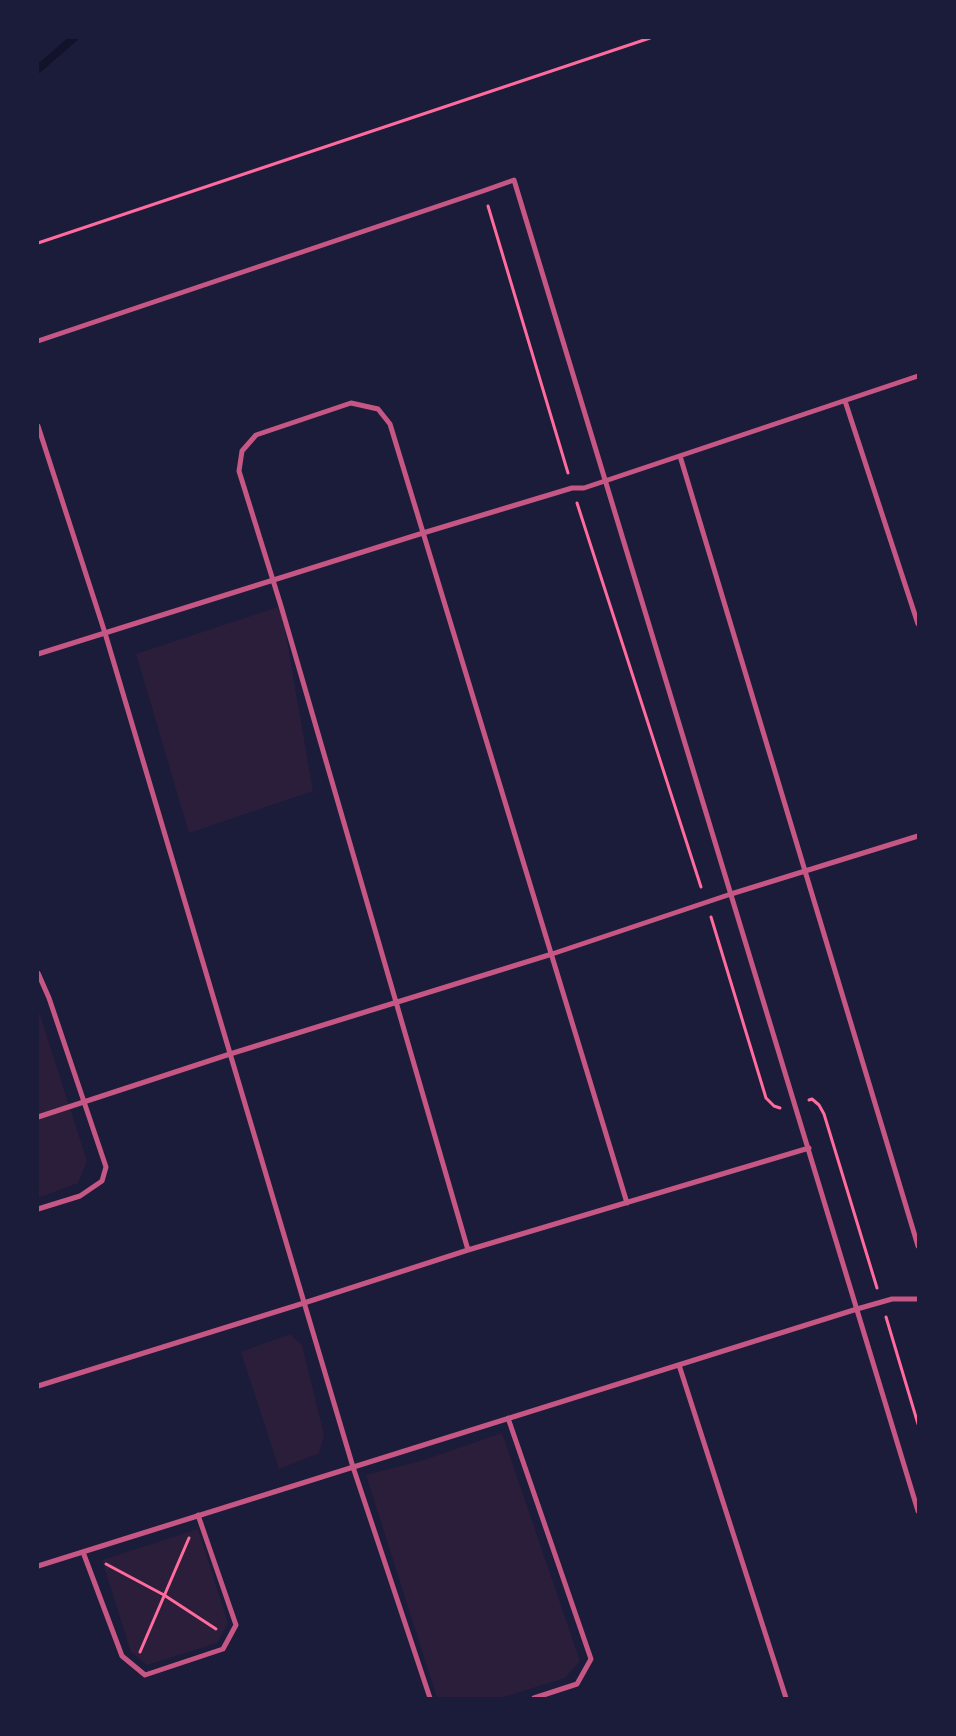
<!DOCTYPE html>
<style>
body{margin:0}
#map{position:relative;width:956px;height:1736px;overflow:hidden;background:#1b1b3a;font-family:Ubuntu,sans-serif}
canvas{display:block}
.frame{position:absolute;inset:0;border:39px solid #1b1b3a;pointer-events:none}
</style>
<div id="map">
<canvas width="956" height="1736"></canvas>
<div class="frame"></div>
</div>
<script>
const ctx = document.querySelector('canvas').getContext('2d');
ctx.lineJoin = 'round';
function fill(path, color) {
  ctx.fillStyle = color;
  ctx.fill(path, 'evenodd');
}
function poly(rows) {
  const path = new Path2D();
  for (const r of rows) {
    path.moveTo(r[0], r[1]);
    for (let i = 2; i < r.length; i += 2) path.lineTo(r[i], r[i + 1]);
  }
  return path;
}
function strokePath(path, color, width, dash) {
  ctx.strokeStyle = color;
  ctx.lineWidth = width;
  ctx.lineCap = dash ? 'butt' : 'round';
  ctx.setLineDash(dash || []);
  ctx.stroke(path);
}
fill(poly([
 [281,606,313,791,189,833,136,654],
 [38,1009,87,1161,78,1183,38,1198],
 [290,1334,302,1345,324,1435,319,1453,279,1469,241,1352],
 [502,1433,580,1661,565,1678,501,1698,437,1698,366,1475,424,1460],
 [198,1529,228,1623,217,1643,147,1665,131,1652,102,1560]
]), '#2a1e3b');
strokePath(poly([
 [38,69,74,38]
]), '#12122b', 8);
strokePath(poly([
 [488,206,568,473],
 [38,243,650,38],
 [577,503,701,887],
 [711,917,766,1098,774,1106,780,1108],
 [809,1100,812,1099,819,1105,824,1114,877,1288],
 [886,1317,918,1424],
 [106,1564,164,1595,216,1629],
 [140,1652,189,1538]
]), '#ff6b9d', 3);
strokePath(poly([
 [38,341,483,191,514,180,918,1511],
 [845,401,918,624],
 [38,426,105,633,353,1467,430,1698],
 [680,456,918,1246],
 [38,654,423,533,572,488,584,488,918,376],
 [38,973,49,998,106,1167,102,1181,80,1196,38,1209],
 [38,1117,230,1054,552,954,731,894,918,836],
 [468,1250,281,606,239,471,242,451,256,435,351,403,378,409,390,424,627,1203],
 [679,1365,786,1698],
 [38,1386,304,1303,468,1250,809,1148],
 [508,1418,591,1659,577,1684,534,1698],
 [83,1552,122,1656,145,1675,223,1649,236,1625,198,1515],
 [38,1566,857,1309,892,1299,918,1299]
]), '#c65784', 5);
</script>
